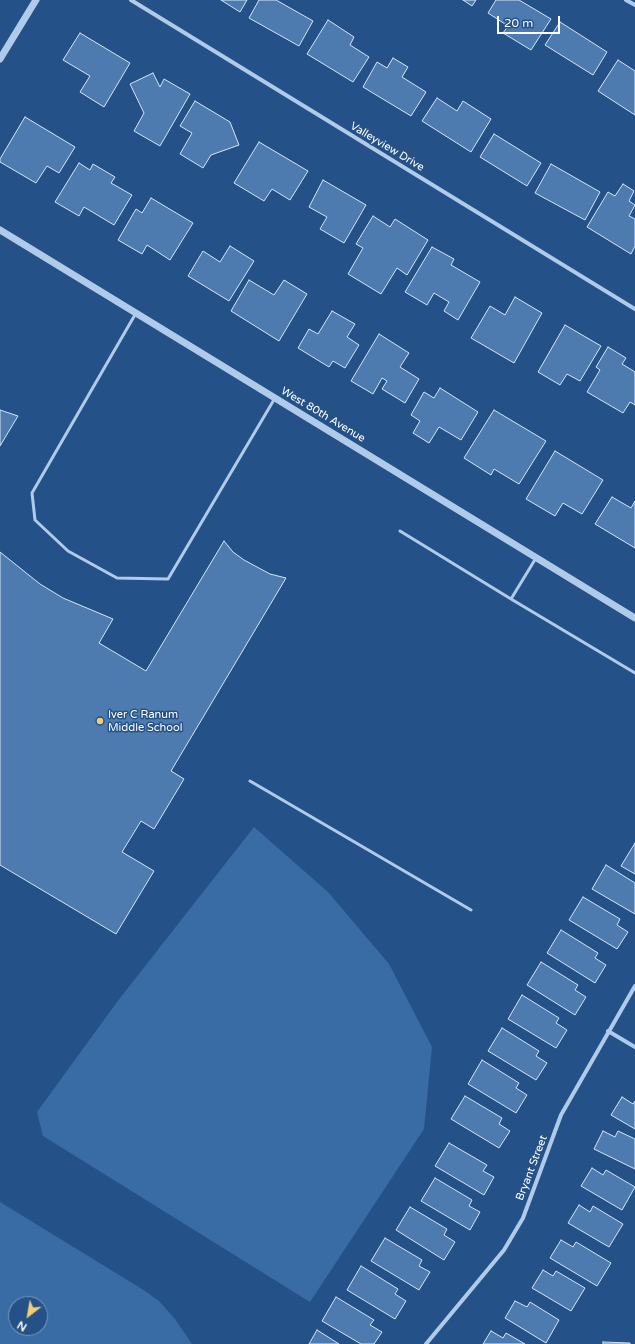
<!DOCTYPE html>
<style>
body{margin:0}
#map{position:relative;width:635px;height:1344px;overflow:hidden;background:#245288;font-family:"Varela Round",sans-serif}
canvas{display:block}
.north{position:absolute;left:8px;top:1296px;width:40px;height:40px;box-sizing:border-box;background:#245288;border:1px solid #7c97b8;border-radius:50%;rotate:211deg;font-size:11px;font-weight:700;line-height:16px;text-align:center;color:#fff}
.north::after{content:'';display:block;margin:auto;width:14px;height:18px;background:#f3cc74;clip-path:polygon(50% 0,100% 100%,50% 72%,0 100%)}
.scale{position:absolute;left:497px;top:16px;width:63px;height:18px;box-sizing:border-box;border:2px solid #fff;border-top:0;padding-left:5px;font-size:12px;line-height:14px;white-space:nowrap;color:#fff;-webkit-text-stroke:3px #245288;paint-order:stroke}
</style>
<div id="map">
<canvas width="635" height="1344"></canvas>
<div class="north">N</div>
<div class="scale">20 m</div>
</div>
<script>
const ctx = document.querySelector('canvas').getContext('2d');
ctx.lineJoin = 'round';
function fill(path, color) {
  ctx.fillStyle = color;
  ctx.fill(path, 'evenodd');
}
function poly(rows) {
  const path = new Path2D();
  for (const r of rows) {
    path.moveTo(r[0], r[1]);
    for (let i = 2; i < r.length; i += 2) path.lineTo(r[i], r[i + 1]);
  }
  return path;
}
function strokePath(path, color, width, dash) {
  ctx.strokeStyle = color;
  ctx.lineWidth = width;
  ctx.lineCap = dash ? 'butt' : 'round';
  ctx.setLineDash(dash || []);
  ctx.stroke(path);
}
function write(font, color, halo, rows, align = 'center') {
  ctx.font = font + ' "Varela Round",sans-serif';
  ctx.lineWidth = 3;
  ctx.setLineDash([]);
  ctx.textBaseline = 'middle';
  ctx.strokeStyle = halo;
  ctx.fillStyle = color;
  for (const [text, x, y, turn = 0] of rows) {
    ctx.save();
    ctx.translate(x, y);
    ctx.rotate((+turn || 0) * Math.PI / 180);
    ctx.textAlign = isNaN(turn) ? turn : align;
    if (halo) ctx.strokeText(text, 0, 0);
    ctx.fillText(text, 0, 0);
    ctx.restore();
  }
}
fill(poly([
 [254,827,328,892,389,964,432,1047,424,1129,310,1302,43,1136,37,1112,117,1002],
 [0,1202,142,1289,159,1301,175,1319,192,1344,0,1344],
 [16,1304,40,1304,40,1328,16,1328]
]), '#396ba5');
const building = poly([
 [221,0,247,0,240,12,221,0],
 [259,0,276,0,313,21,299,46,249,18,259,0],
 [463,0,476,0,472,6,463,0],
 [496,0,519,0,551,19,531,50,503,33,508,26,488,13,496,0],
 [328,20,354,37,350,45,369,57,353,82,307,54,328,20],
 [560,22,607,52,593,75,545,45,560,22],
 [80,33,130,63,104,107,80,92,90,76,63,60,80,33],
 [393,58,408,67,402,77,426,92,411,116,363,87,377,62,387,68,393,58],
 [618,60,635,71,635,115,598,91,618,60],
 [153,73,160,87,164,79,190,94,160,146,134,131,144,113,130,84,153,73],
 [437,98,457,111,463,101,491,119,471,152,422,121,437,98],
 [195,101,230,122,239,145,211,155,203,168,180,154,192,133,180,126,195,101],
 [25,117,75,147,59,173,47,166,36,183,0,162,0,159,25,117],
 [494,134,541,163,527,186,480,157,494,134],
 [259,142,308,171,290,200,272,189,264,201,234,183,259,142],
 [79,163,90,170,93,164,115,177,111,183,132,195,114,225,84,207,79,216,55,202,79,163],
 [551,164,600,192,585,220,535,193,551,164],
 [323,180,366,205,344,243,320,229,327,217,309,207,323,180],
 [623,184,634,191,629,201,635,205,629,216,635,219,635,246,631,254,587,227,608,192,615,196,623,184],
 [151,198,193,223,170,260,147,245,142,254,118,240,136,209,142,213,151,198],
 [373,216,390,227,395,219,428,240,407,275,397,268,381,294,348,274,363,248,356,244,373,216],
 [230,246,254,261,229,301,188,276,203,251,220,262,230,246],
 [432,247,454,259,451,265,480,282,458,320,444,311,449,302,434,293,427,305,405,292,432,247],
 [249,280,274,295,284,280,307,294,279,341,231,311,249,280],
 [515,297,542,313,514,363,471,338,490,306,505,315,515,297],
 [332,311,355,324,347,337,359,345,345,368,333,361,329,367,298,348,309,329,318,334,332,311],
 [565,325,601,346,580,381,567,374,560,385,538,372,565,325],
 [379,334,409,353,400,367,419,379,405,403,382,389,387,381,382,378,373,394,351,381,379,334],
 [608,347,626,358,622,364,635,372,635,405,630,402,623,413,587,392,600,370,596,367,608,347],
 [440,388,478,412,461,440,439,427,429,443,413,433,420,421,411,415,424,392,434,398,440,388],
 [0,410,18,416,0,446,0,410],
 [494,410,546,441,519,484,494,469,491,475,464,458,494,410],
 [555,451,603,480,582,514,563,503,555,516,526,499,555,451],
 [612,497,631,508,635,501,635,548,595,524,612,497],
 [224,541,233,552,244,560,270,574,286,578,171,771,184,779,154,829,141,821,122,852,154,871,116,934,0,865,0,552,40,584,63,598,113,619,99,643,146,671,224,541],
 [635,843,635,874,621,866,635,843],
 [606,865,635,883,635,914,592,889,606,865],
 [583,897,620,919,617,925,628,932,617,949,569,920,583,897],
 [561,930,598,953,595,958,606,965,595,983,547,953,561,930],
 [541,962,578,985,575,990,586,997,575,1015,527,985,541,962],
 [522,995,559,1018,556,1023,567,1030,556,1048,508,1019,522,995],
 [502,1028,539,1051,536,1056,547,1063,536,1080,488,1051,502,1028],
 [482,1060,519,1083,516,1088,527,1095,516,1113,468,1084,482,1060],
 [465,1096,502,1118,499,1124,510,1131,499,1148,451,1119,465,1096],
 [622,1097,633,1104,635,1101,635,1129,611,1115,622,1097],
 [603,1131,615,1137,618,1131,635,1139,635,1169,594,1149,603,1131],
 [449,1143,487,1165,483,1171,494,1177,484,1195,435,1166,449,1143],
 [592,1168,603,1175,606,1170,635,1187,622,1210,581,1186,592,1168],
 [435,1178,472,1200,469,1206,480,1212,470,1230,421,1201,435,1178],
 [579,1205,590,1212,593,1206,623,1224,609,1247,568,1223,579,1205],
 [410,1207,447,1229,444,1235,455,1242,444,1260,396,1230,410,1207],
 [385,1238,422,1260,419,1266,430,1272,419,1290,371,1261,385,1238],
 [561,1240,573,1247,576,1242,611,1263,597,1286,550,1258,561,1240],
 [361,1266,398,1289,395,1294,406,1301,395,1319,347,1290,361,1266],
 [543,1270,553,1276,556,1271,585,1288,571,1311,532,1288,543,1270],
 [336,1297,374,1320,370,1325,382,1332,374,1344,361,1344,322,1321,336,1297],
 [515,1301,527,1307,530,1302,559,1320,546,1343,505,1318,515,1301],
 [317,1330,339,1344,309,1344,317,1330],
 [491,1331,503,1338,506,1333,525,1344,483,1344,491,1331],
 [603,1342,630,1343,630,1344,603,1344,603,1342]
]);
fill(building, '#4d7bb0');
strokePath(building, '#d4e5f7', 1);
strokePath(poly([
 [136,313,32,493,35,520,68,551,117,578,168,579,275,398],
 [400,531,511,599],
 [536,558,511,599,635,673],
 [250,781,471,910]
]), '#b0cbe9', 3);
strokePath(poly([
 [131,0,635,309],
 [626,0,635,5],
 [608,1031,635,1047],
 [426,1344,504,1250,523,1218,561,1115,635,986]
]), '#b0cbe9', 4);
strokePath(poly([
 [0,59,36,0],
 [0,230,635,618]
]), '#b0cbe9', 7);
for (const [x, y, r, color] of [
 [100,721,4,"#f3cc74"]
]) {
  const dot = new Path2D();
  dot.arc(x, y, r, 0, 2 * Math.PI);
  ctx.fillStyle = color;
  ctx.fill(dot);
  strokePath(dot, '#245288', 1.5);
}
write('11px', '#fff', '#245288', [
 ["Valleyview Drive",387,147,31],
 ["West 80th Avenue",323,415,31],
 ["Bryant Street",532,1168,-69]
]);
write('11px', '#fff', '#245288', [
 ["Iver C Ranum",108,715],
 ["Middle School",108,728]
], 'left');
</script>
